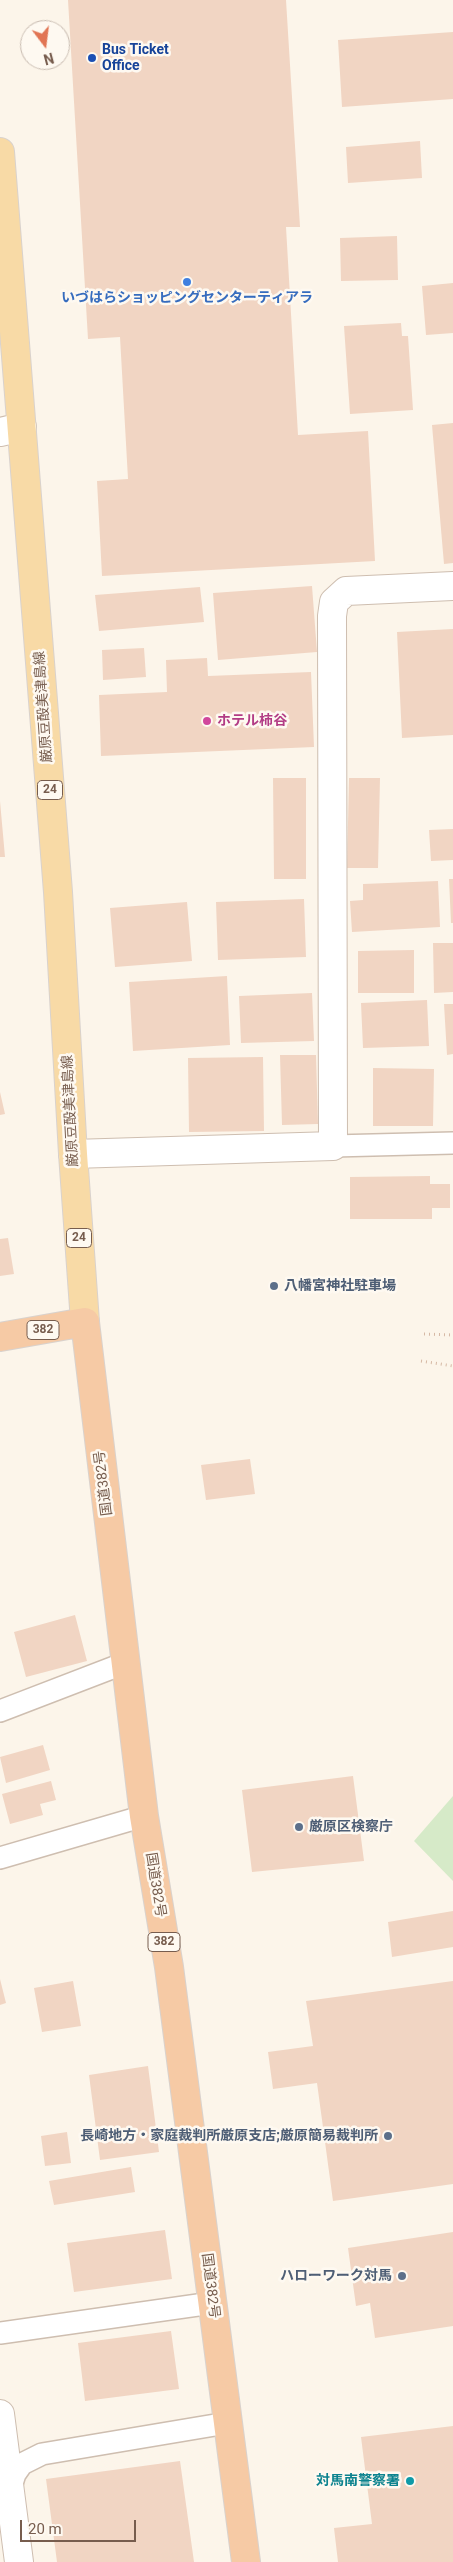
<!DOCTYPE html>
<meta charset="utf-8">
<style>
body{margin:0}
#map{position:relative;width:453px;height:2562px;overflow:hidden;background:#fcf5ea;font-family:Roboto,sans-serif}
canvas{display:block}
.north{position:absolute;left:20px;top:20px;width:50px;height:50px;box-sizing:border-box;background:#fef9f1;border:1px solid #c8bbb0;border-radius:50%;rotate:165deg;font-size:14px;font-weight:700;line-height:20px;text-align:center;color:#775d4e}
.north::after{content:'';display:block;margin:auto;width:18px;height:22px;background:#e17554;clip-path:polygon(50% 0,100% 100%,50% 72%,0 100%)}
.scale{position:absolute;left:20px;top:2520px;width:116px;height:22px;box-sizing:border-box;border:2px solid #775d4e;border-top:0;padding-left:6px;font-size:15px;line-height:18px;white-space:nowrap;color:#775d4e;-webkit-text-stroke:4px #fef9f1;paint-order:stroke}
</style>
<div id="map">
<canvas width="453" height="2562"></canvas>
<div class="north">N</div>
<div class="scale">20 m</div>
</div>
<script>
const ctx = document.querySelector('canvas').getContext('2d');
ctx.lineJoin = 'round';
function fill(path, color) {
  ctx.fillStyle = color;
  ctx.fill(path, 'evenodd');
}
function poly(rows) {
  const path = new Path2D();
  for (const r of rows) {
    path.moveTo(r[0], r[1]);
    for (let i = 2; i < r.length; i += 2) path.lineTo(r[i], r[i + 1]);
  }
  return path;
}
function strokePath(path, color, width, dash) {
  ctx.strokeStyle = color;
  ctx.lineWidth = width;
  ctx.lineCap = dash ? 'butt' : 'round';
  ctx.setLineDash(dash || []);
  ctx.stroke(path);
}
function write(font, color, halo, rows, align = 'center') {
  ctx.font = font + ' Roboto,"Noto Sans JP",sans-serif';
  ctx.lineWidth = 5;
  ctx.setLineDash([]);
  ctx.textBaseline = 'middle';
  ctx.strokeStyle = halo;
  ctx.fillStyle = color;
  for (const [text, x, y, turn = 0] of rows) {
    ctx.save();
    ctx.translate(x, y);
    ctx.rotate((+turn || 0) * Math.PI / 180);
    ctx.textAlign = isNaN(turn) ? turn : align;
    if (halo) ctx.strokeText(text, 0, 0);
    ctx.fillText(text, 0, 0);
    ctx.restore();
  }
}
fill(poly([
 [453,1796,453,1881,414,1841]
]), '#d6eac8');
fill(poly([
 [68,0,286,0,300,227,286,227,298,435,368,431,375,561,102,576,97,481,128,479,120,337,88,339],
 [453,32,453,99,342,107,338,40],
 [420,141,422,178,348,183,346,147],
 [397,236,398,280,341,281,340,238],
 [453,283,453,333,426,335,422,286],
 [401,323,402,336,408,336,413,410,350,414,344,326],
 [453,423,453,563,444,564,432,425],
 [312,586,317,652,218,660,213,593],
 [200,587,204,622,99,631,95,595],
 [453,629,453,735,402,738,397,632],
 [144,648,146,677,103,680,102,650],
 [207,658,208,676,311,672,314,747,101,756,99,695,167,692,166,660],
 [273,778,306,778,306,879,274,879],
 [349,778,380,778,378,868,347,868],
 [0,801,5,857,0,857],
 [453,829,453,860,431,861,429,830],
 [449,879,453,879,453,923,451,923],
 [438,881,440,927,352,932,350,901,363,900,363,884],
 [304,899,306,957,218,960,216,902],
 [187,902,192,961,115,967,110,908],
 [433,943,453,943,453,992,434,993],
 [414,950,414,993,358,993,358,951],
 [227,976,230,1045,133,1051,129,982],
 [312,993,314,1041,241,1043,239,996],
 [427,1000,429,1046,363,1048,361,1003],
 [444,1004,453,1004,453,1054,447,1055],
 [280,1055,316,1055,318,1124,282,1125],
 [263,1057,264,1131,189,1132,188,1058],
 [373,1068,434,1069,433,1126,373,1126],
 [0,1092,5,1114,0,1115],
 [430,1176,430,1184,450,1184,450,1208,432,1208,432,1219,350,1219,350,1177],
 [8,1238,14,1274,0,1276,0,1239],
 [250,1459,255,1494,206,1500,201,1465],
 [75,1615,87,1661,26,1677,14,1632],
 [43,1745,50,1770,6,1783,0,1757],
 [353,1776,364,1861,252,1872,242,1790],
 [51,1781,56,1800,40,1804,43,1815,10,1824,2,1794],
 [453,1911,453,1947,392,1957,388,1922],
 [0,1979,6,2003,0,2005],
 [73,1981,81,2026,42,2032,34,1988],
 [453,1981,453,2184,333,2201,317,2083,273,2089,268,2052,313,2046,306,2001],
 [148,2066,159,2152,100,2160,89,2075],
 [67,2132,71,2163,45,2166,41,2136],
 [131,2167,135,2192,54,2205,49,2181],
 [165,2230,172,2279,74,2292,67,2243],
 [453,2232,453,2326,375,2338,370,2303,356,2306,348,2248],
 [171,2331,179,2389,85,2401,78,2343],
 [453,2426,453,2562,338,2562,334,2528,372,2524,361,2437],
 [180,2461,194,2562,57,2562,46,2479]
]), '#f1d5c3');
const service = poly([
 [333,1146,453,1143],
 [0,1711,125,1663],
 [0,1858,144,1816],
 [0,2333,212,2303],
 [11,2487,15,2474,22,2464,42,2454,227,2423]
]);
const minor = poly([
 [0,432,22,427],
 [73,1154,333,1146,332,616,334,602,346,591,453,586],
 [0,2414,19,2562]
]);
const primary = poly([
 [0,152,58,892,73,1154,85,1322]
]);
const trunk = poly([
 [0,1337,85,1322,144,1816,169,1967,246,2562]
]);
strokePath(service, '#cebeb0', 24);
strokePath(minor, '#cebeb0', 30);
strokePath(primary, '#d9d2cd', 30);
strokePath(trunk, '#d9d2cd', 30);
strokePath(poly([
 [424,1334,453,1335],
 [421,1361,453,1366]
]), '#d6b9a5', 3, [1, 4]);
strokePath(service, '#fff', 21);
strokePath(minor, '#fff', 28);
strokePath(primary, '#f8daa6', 28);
strokePath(trunk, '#f6caa5', 28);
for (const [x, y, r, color] of [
 [92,58,5,"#1a4fb4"],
 [187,282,5,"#3f7fe0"],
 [207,721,5,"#d1479c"],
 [274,1286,5,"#5c6f8a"],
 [299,1827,5,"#5c6f8a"],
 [388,2136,5,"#5c6f8a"],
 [402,2276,5,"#5c6f8a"],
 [410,2481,5,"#0f9aa8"]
]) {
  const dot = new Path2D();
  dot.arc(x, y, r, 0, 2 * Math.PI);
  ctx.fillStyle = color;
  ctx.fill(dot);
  strokePath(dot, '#fef9f1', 2);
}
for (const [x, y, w] of [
 [50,790,25],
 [79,1238,25],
 [43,1330,32],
 [164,1942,32]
]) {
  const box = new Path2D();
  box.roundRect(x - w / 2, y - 9.5, w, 19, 4);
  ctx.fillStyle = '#fef9f1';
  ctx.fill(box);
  strokePath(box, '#775d4e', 1);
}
write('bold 12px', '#775d4e', null, [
 ["24",50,790],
 ["24",79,1238],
 ["382",43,1330],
 ["382",164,1942]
]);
write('bold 14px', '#164399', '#fef9f1', [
 ["Bus Ticket",102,50],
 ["Office",102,66]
], 'left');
write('bold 14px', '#366cbe', '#fef9f1', [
 ["いづはらショッピングセンターティアラ",187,298]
]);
write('14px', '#775d4e', '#fef9f1', [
 ["厳原豆酘美津島線",44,707,-94],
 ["厳原豆酘美津島線",71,1111,-93],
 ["国道382号",104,1483,-97],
 ["国道382号",155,1885,81],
 ["国道382号",210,2286,83]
]);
write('bold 14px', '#b23c85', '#fef9f1', [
 ["ホテル柿谷",217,721]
], 'left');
write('bold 14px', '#4e5e75', '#fef9f1', [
 ["八幡宮神社駐車場",284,1286],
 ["厳原区検察庁",309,1827],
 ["長崎地方・家庭裁判所厳原支店;厳原簡易裁判所",378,2136,"right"],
 ["ハローワーク対馬",392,2276,"right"]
], 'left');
write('bold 14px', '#0d838f', '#fef9f1', [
 ["対馬南警察署",400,2481]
], 'right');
</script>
